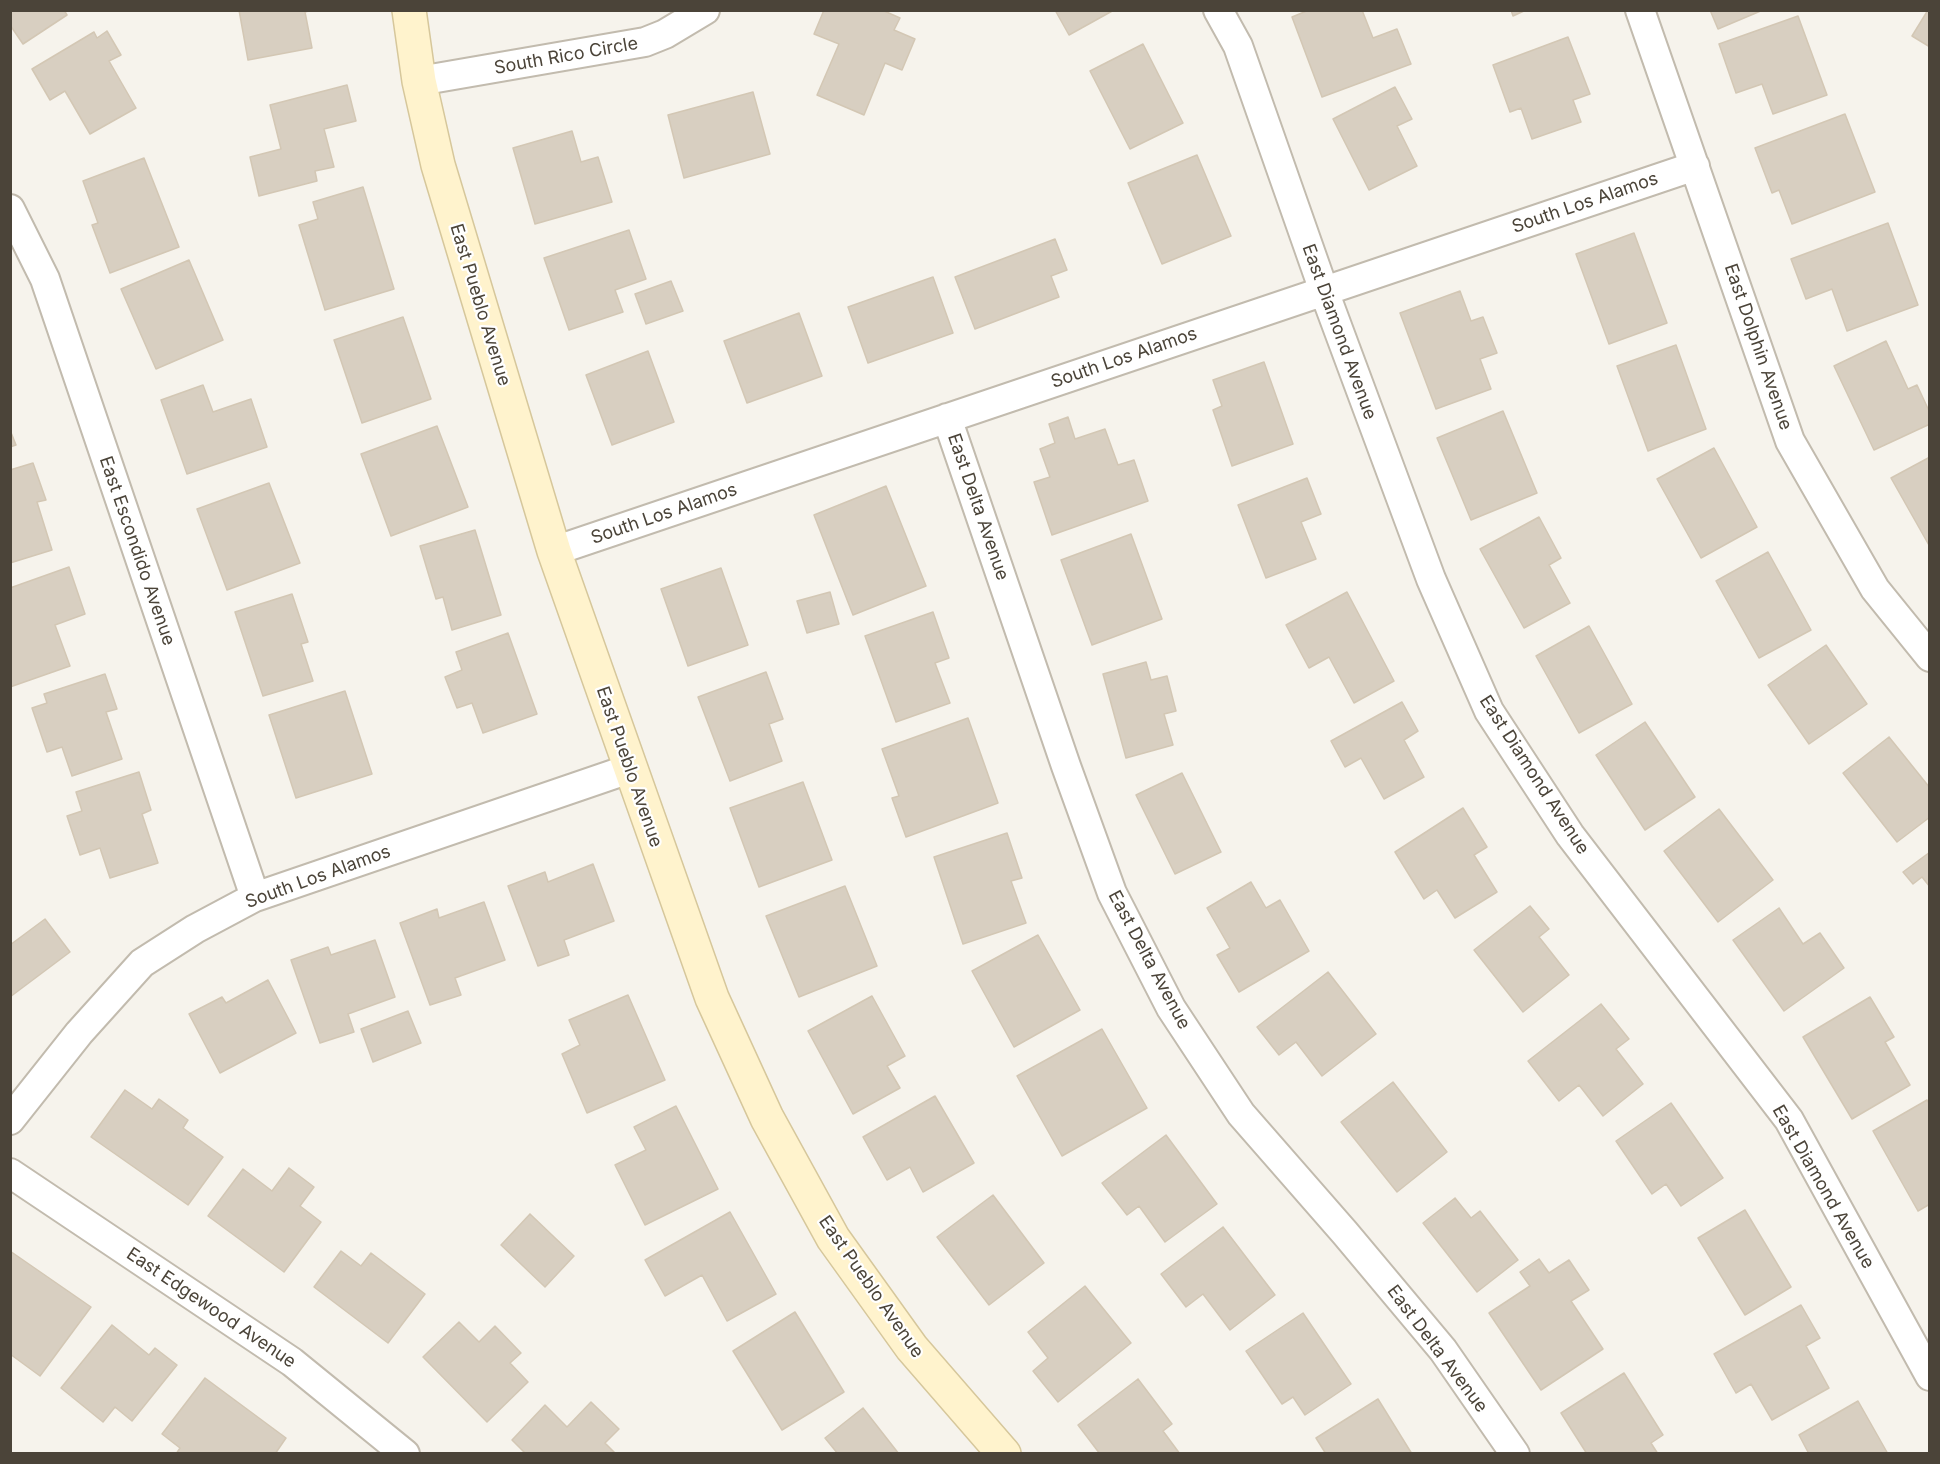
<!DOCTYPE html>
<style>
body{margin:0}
#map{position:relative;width:1940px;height:1464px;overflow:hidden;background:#f6f3ec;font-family:Inter,sans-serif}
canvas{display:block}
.frame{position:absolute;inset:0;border:12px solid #4b4439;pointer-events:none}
</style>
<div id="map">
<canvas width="1940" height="1464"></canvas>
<div class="frame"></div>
</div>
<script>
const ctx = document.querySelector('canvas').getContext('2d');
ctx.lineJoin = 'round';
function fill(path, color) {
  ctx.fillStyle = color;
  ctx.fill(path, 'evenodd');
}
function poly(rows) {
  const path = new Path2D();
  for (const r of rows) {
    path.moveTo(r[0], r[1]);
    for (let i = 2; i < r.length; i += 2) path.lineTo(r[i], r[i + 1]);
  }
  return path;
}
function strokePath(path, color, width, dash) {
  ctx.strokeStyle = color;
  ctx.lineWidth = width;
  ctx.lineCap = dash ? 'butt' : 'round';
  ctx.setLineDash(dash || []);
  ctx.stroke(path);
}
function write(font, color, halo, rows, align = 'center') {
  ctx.font = font + ' Inter,sans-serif';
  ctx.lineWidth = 4.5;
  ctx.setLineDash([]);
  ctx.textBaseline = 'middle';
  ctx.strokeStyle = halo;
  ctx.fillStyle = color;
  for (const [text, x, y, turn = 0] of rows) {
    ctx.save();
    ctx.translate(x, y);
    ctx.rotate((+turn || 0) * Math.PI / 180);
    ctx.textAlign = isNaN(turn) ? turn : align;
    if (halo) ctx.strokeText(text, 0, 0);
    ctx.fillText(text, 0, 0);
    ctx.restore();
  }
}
const building = poly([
 [10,10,64,10,67,15,23,44,10,25,10,10],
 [239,10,312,10,305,12,312,48,248,60,239,10],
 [824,10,882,10,900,18,894,30,915,39,902,70,885,63,864,115,817,95,839,44,814,34,824,10],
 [1055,10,1114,10,1069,35,1055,10],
 [1309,10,1362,10,1373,38,1397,29,1411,64,1322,97,1292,17,1309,10],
 [1511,10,1526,10,1513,16,1511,10],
 [1710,10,1763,10,1718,29,1710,10],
 [1928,10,1930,10,1930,47,1912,36,1928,10],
 [1798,16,1827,95,1773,114,1762,84,1736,93,1719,44,1798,16],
 [107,31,121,55,109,61,136,108,90,134,65,91,50,100,32,69,94,32,97,38,107,31],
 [1568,37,1590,94,1573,100,1581,122,1532,139,1521,108,1510,112,1493,65,1568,37],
 [1143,44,1183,123,1130,149,1090,71,1143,44],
 [347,85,356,121,324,129,334,167,315,171,317,181,259,196,250,157,281,149,270,105,347,85],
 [1395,87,1412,119,1397,126,1417,166,1369,190,1333,119,1395,87],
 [753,92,770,154,684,178,668,115,753,92],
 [1845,114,1875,192,1792,224,1779,190,1772,193,1755,148,1845,114],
 [572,131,581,162,598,157,612,202,535,224,513,148,572,131],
 [1197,155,1231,236,1162,264,1128,183,1197,155],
 [144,158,179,247,110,273,92,225,98,223,83,181,144,158],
 [363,187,394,289,325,310,299,225,318,219,313,202,363,187],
 [1888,223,1918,305,1847,331,1832,289,1806,299,1791,259,1888,223],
 [629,230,646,279,615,290,623,312,569,330,544,258,629,230],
 [1634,233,1667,323,1609,344,1576,254,1634,233],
 [1055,239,1067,270,1051,276,1059,297,975,329,955,277,1055,239],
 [189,260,223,340,156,369,121,289,189,260],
 [933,277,953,333,868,363,848,307,933,277],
 [671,281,683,311,646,324,635,294,671,281],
 [1460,291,1471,321,1483,317,1497,353,1480,359,1491,389,1436,409,1400,313,1460,291],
 [799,313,822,376,747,403,724,341,799,313],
 [403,317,431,399,362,423,334,340,403,317],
 [1886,341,1908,389,1917,385,1930,413,1930,424,1874,450,1834,366,1886,341],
 [1676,345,1706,429,1648,451,1617,366,1676,345],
 [648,351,674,422,612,445,586,375,648,351],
 [1264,362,1293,444,1232,466,1213,410,1222,406,1213,380,1264,362],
 [203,385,213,412,251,399,267,447,187,474,161,400,203,385],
 [1503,411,1537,493,1471,520,1437,438,1503,411],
 [1068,417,1075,439,1105,429,1118,465,1134,460,1148,501,1052,535,1034,482,1050,477,1040,449,1055,443,1049,424,1068,417],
 [437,426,468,507,391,536,361,454,437,426],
 [10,430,16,445,10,447,10,430],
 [1714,448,1757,527,1701,558,1657,479,1714,448],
 [1930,457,1930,547,1891,478,1930,457],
 [33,463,46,500,37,502,52,550,10,563,10,470,33,463],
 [1307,478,1321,514,1301,522,1316,559,1266,578,1238,505,1307,478],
 [269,483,300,563,227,590,197,509,269,483],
 [886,486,926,586,853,615,814,515,886,486],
 [1539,517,1561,558,1549,565,1570,603,1524,628,1480,549,1539,517],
 [475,530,501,615,452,630,443,597,436,599,420,546,475,530],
 [1131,534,1162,619,1092,645,1061,560,1131,534],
 [1768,552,1811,630,1759,658,1716,581,1768,552],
 [69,567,85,614,55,625,70,666,10,687,10,588,69,567],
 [721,568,748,645,688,666,661,589,721,568],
 [830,592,839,624,807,633,797,601,830,592],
 [1347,592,1394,681,1354,703,1329,657,1309,668,1286,625,1347,592],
 [292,594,308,642,301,644,313,681,263,696,235,612,292,594],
 [933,612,949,658,935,663,950,703,896,722,865,636,933,612],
 [1589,626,1632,704,1579,733,1536,656,1589,626],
 [508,633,537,714,483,733,472,703,457,708,445,677,462,670,456,652,508,633],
 [1826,645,1867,704,1809,744,1768,685,1826,645],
 [1146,662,1151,680,1167,676,1176,711,1164,714,1173,745,1126,758,1103,674,1146,662],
 [766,672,783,719,769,724,782,761,730,781,698,697,766,672],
 [105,674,117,709,106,712,122,759,72,776,62,747,47,752,32,708,47,703,44,694,105,674],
 [345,691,372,774,296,798,269,715,345,691],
 [1402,702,1418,731,1404,740,1424,777,1384,799,1361,758,1345,767,1331,741,1402,702],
 [968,718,998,803,906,837,892,798,899,796,882,749,968,718],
 [1645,722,1695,797,1645,830,1596,755,1645,722],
 [1889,737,1930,788,1930,817,1897,842,1843,773,1889,737],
 [139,772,151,810,142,814,158,863,110,878,100,848,80,855,67,816,82,811,76,792,139,772],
 [1182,773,1221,852,1175,874,1136,795,1182,773],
 [803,782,832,860,759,887,730,808,803,782],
 [1463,808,1487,847,1474,855,1497,892,1455,918,1437,890,1424,899,1395,852,1463,808],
 [1719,809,1773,880,1718,922,1664,851,1719,809],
 [1007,833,1022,878,1011,881,1026,923,963,944,934,857,1007,833],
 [1930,852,1930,887,1922,877,1913,884,1903,872,1930,852],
 [593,864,614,921,564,940,569,955,538,966,508,886,545,872,548,882,593,864],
 [1251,882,1266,908,1280,900,1309,951,1239,992,1217,955,1230,948,1207,908,1251,882],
 [845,886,877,966,799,997,766,916,845,886],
 [484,902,505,960,455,978,461,995,430,1005,400,923,437,909,439,918,484,902],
 [1530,906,1549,929,1539,937,1569,975,1523,1012,1474,950,1530,906],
 [1779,908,1803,944,1820,933,1844,968,1784,1011,1733,940,1779,908],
 [45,919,70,952,10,997,10,945,45,919],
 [1038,935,1080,1010,1014,1047,972,971,1038,935],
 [375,940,395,997,348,1014,354,1032,320,1043,291,960,328,947,331,955,375,940],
 [1328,972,1376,1034,1322,1076,1296,1042,1279,1055,1257,1027,1328,972],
 [268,980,296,1033,220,1073,189,1014,222,997,226,1003,268,980],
 [628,995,665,1080,587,1113,562,1054,580,1045,569,1020,628,995],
 [872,996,905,1056,887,1066,900,1088,853,1114,808,1031,872,996],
 [1870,997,1894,1037,1885,1042,1910,1085,1852,1119,1803,1037,1870,997],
 [1601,1004,1629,1039,1616,1049,1643,1084,1603,1116,1579,1085,1559,1101,1528,1061,1601,1004],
 [408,1011,421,1043,373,1062,361,1029,408,1011],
 [1102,1029,1147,1108,1062,1156,1017,1076,1102,1029],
 [1393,1082,1447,1152,1397,1192,1341,1122,1393,1082],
 [125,1090,152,1109,159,1099,188,1120,183,1128,223,1157,188,1205,91,1137,125,1090],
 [935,1096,974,1163,923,1192,910,1167,887,1180,863,1137,935,1096],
 [1927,1100,1930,1105,1930,1204,1918,1211,1873,1131,1927,1100],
 [1671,1103,1723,1178,1681,1206,1666,1184,1652,1194,1616,1141,1671,1103],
 [676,1106,718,1189,645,1225,615,1165,646,1150,634,1127,676,1106],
 [1166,1135,1217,1204,1165,1242,1139,1206,1127,1215,1102,1183,1166,1135],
 [289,1168,314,1187,300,1206,321,1222,284,1272,208,1216,243,1169,272,1191,289,1168],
 [993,1195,1044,1263,989,1305,937,1237,993,1195],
 [1455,1198,1471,1218,1480,1211,1518,1260,1477,1292,1423,1223,1455,1198],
 [1745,1210,1791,1287,1745,1315,1698,1238,1745,1210],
 [730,1212,776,1294,727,1321,702,1275,665,1296,645,1260,730,1212],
 [530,1214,574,1256,545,1287,501,1245,530,1214],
 [1223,1227,1275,1295,1230,1330,1203,1294,1186,1307,1161,1274,1223,1227],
 [10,1251,91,1307,40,1376,10,1354,10,1251],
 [341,1251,361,1266,371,1253,425,1294,388,1343,314,1287,341,1251],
 [1539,1259,1549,1273,1569,1260,1589,1290,1571,1301,1603,1349,1541,1390,1489,1313,1530,1286,1520,1272,1539,1259],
 [1085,1286,1131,1343,1058,1402,1033,1371,1048,1358,1028,1332,1085,1286],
 [1801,1305,1820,1338,1806,1346,1829,1388,1772,1420,1751,1384,1736,1393,1714,1354,1801,1305],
 [795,1312,844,1392,782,1430,733,1351,795,1312],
 [1303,1313,1351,1384,1305,1415,1293,1397,1282,1404,1246,1351,1303,1313],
 [459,1322,479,1342,495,1326,521,1353,510,1363,528,1382,487,1422,423,1357,459,1322],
 [112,1325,149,1355,155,1348,177,1365,132,1421,115,1407,103,1422,61,1388,112,1325],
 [1624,1373,1663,1435,1651,1443,1658,1454,1587,1454,1561,1413,1624,1373],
 [205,1378,286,1438,275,1454,176,1454,180,1448,162,1434,205,1378],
 [1138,1379,1172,1424,1163,1431,1180,1454,1100,1454,1078,1425,1138,1379],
 [1378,1399,1412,1454,1326,1454,1316,1438,1378,1399],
 [1858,1401,1888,1454,1809,1454,1799,1435,1858,1401],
 [591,1402,619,1429,605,1443,616,1454,526,1454,512,1440,545,1405,567,1427,591,1402],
 [863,1408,899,1454,838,1454,825,1438,863,1408]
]);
fill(building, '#d8cfc1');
strokePath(building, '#d3c7b4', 1.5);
const street = poly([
 [1218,10,1238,46,1324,291,1431,579,1489,711,1570,835,1789,1120,1930,1376],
 [1640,10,1790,441,1875,589,1930,657],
 [419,81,645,42,665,34,705,10],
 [10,209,45,279,255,897],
 [947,418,1066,766,1112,893,1171,1008,1241,1114,1345,1233,1443,1350,1515,1454],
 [554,551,1695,166],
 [10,1120,79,1033,142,963,195,929,255,897,629,769],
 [10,1173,292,1362,405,1454]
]);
const secondary = poly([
 [409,10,419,81,438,165,554,551,712,998,767,1118,833,1238,912,1348,1004,1454]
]);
strokePath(street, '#c2bbae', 32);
strokePath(secondary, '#d6c79b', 36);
strokePath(street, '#fff', 28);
strokePath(secondary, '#fff3cd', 33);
write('18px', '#4b4439', '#fff', [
 ["South Rico Circle",566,56,-10],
 ["South Los Alamos",1585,203,-19],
 ["East Pueblo Avenue",480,305,73],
 ["East Diamond Avenue",1339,332,70],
 ["East Dolphin Avenue",1758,347,71],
 ["South Los Alamos",1124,358,-19],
 ["East Delta Avenue",978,507,71],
 ["South Los Alamos",664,514,-19],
 ["East Escondido Avenue",137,551,71],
 ["East Pueblo Avenue",629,767,71],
 ["East Diamond Avenue",1534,775,57],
 ["South Los Alamos",318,877,-20],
 ["East Delta Avenue",1149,960,62],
 ["East Diamond Avenue",1823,1187,60],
 ["East Pueblo Avenue",871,1287,55],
 ["East Edgewood Avenue",211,1308,34],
 ["East Delta Avenue",1437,1349,53]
]);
</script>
